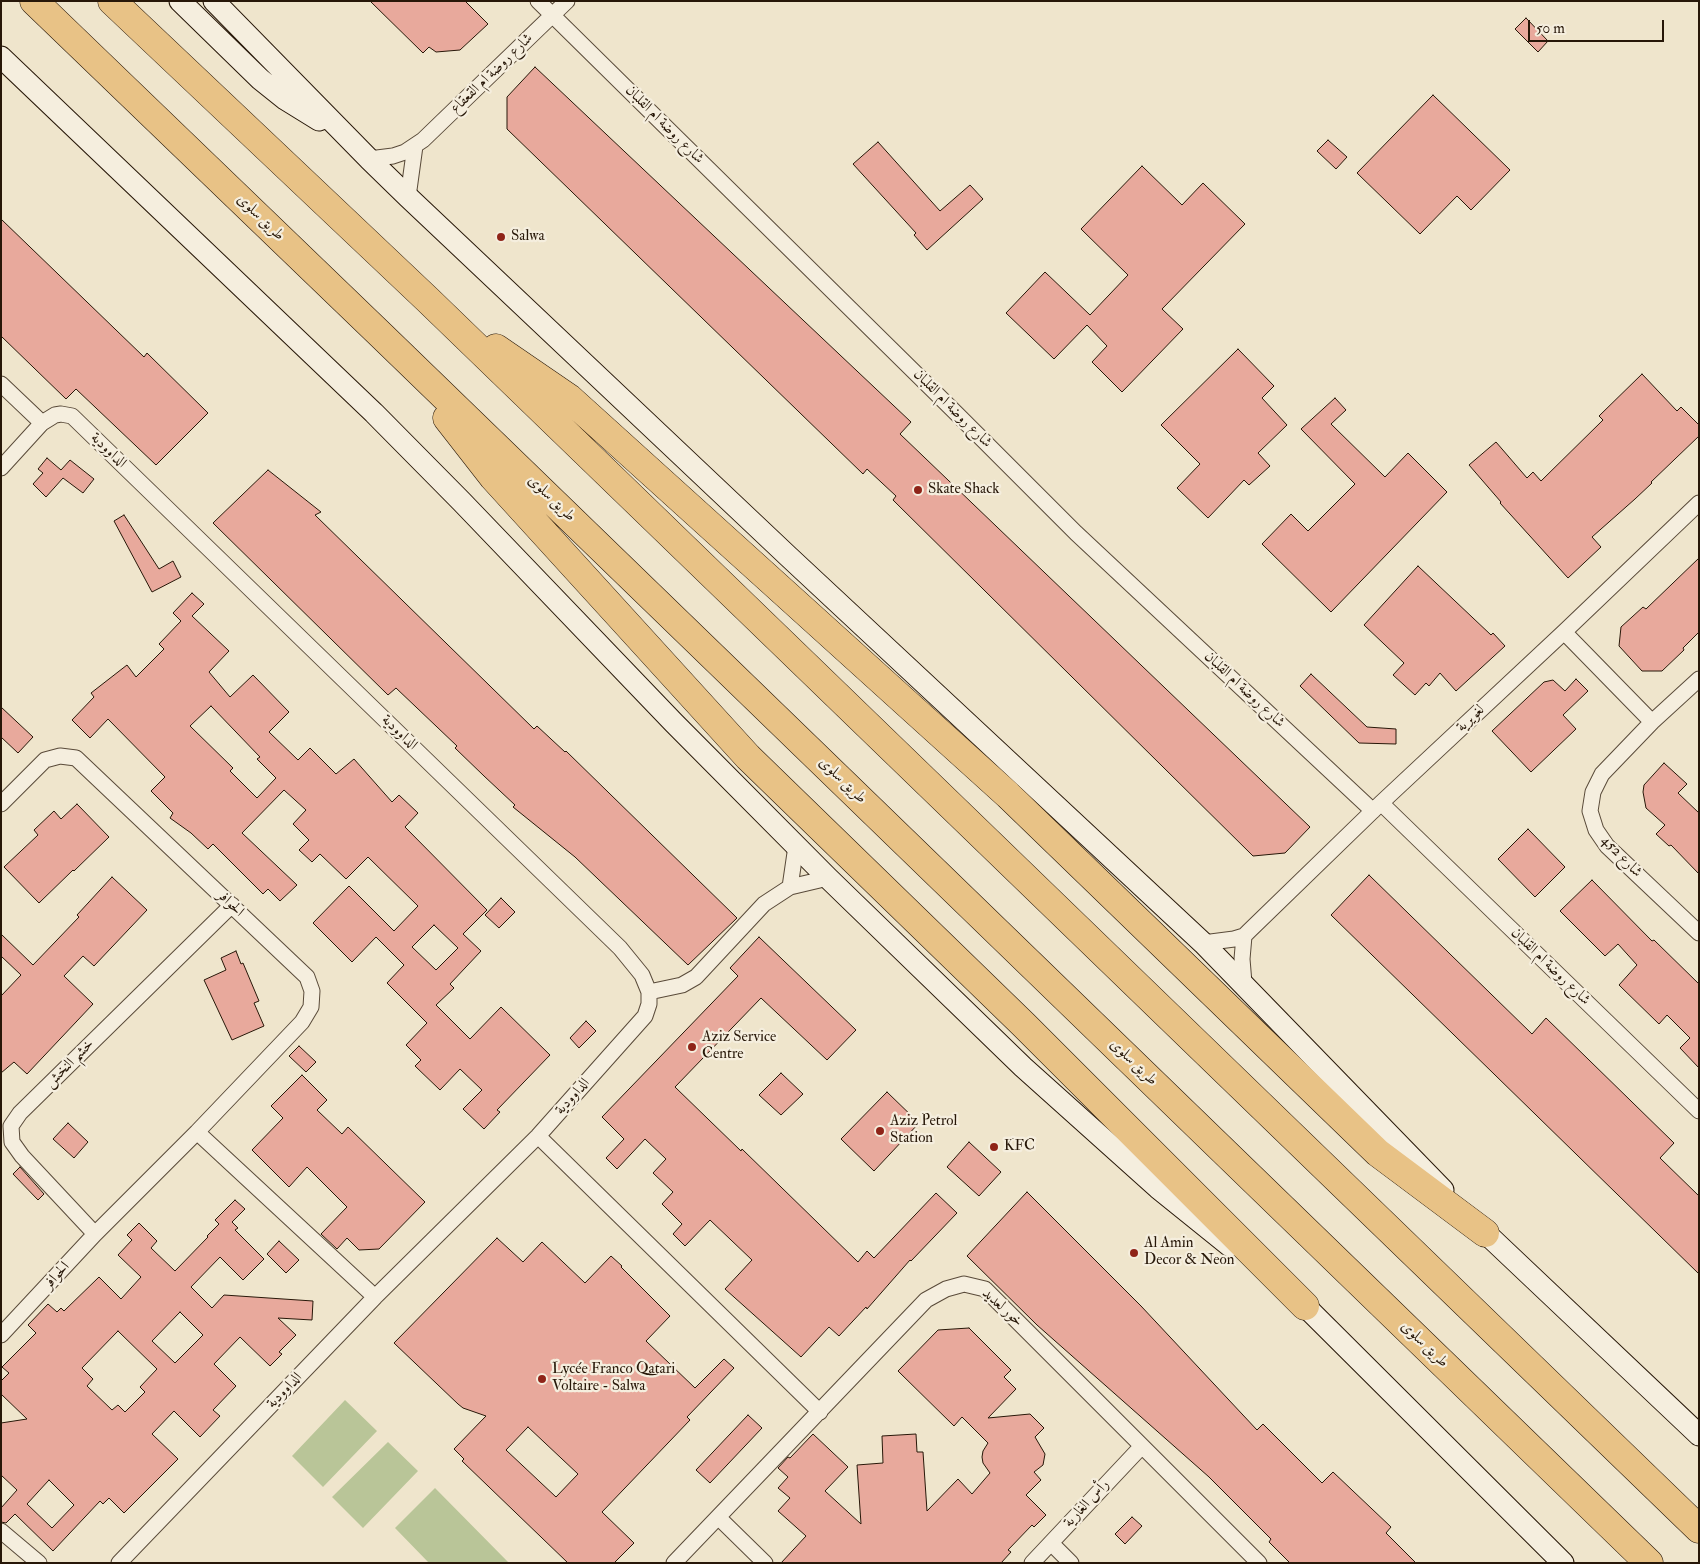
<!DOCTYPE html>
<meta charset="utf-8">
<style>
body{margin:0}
#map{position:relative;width:1700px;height:1564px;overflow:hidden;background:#efe5cc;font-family:"IM FELL Double Pica",serif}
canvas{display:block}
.frame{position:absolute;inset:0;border:2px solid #271708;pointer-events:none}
.scale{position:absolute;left:1528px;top:20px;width:136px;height:22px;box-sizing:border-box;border:2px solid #271708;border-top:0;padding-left:6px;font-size:15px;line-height:18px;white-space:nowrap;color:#271708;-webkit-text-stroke:4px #f5eede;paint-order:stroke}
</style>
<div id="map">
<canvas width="1700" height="1564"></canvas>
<div class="frame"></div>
<div class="scale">50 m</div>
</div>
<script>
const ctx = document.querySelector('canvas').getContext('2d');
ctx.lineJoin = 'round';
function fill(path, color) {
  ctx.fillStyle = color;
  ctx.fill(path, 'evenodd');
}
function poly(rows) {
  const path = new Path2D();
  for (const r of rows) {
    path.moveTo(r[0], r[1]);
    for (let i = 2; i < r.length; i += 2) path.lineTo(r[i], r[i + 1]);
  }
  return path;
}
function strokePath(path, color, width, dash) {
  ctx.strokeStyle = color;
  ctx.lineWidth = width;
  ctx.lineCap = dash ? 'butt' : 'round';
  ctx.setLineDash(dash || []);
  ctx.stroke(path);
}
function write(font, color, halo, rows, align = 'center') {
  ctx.font = font + ' "IM FELL Double Pica",Amiri,serif';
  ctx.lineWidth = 4.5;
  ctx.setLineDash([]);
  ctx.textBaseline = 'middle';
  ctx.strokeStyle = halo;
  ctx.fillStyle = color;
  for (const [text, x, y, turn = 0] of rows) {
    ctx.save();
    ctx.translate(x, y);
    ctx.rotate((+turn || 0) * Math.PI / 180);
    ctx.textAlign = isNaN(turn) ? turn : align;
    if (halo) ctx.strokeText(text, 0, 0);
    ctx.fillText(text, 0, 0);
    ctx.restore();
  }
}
fill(poly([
 [345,1400,377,1431,323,1487,292,1456],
 [388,1442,418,1471,363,1528,332,1497],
 [435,1488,509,1563,429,1563,395,1528]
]), '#b9c598');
const building = poly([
 [370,1,465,1,488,24,460,50,436,52,429,47,423,53,370,1],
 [1526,18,1548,41,1538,52,1515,29,1526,18],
 [535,67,911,422,900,434,1310,827,1285,853,1253,856,893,500,896,496,867,469,863,474,507,129,507,97,535,67],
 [1433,95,1510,170,1471,210,1457,196,1420,234,1357,173,1433,95],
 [1328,140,1347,157,1336,169,1317,151,1328,140],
 [878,142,940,211,970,185,983,199,927,250,914,235,916,233,853,164,878,142],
 [1142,166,1182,205,1203,183,1245,224,1162,309,1183,329,1122,392,1092,362,1107,346,1087,325,1054,359,1006,313,1045,272,1090,315,1128,275,1081,229,1142,166],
 [1,219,144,357,147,353,208,413,156,465,76,389,66,399,1,336,1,219],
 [1238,349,1274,386,1262,398,1287,425,1258,453,1270,466,1249,485,1244,480,1208,518,1177,488,1200,464,1161,425,1238,349],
 [1642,374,1677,411,1681,407,1699,425,1699,436,1651,482,1652,483,1635,499,1592,537,1601,547,1568,578,1500,503,1501,502,1469,465,1496,442,1527,478,1533,472,1541,481,1603,420,1599,416,1642,374],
 [1335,398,1346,410,1331,424,1385,477,1408,453,1447,492,1331,612,1262,544,1291,514,1308,531,1355,484,1301,429,1335,398],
 [47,458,61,470,70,460,94,479,83,493,63,478,46,497,33,484,43,473,38,469,47,458],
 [268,470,321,512,315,515,534,729,537,726,565,752,566,751,737,918,688,965,575,857,513,807,515,805,484,776,455,748,457,746,396,688,388,695,213,523,268,470],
 [124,515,159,569,173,561,181,577,152,592,114,521,124,515],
 [1699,558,1699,632,1683,648,1684,650,1662,671,1642,671,1619,646,1621,627,1643,607,1646,609,1699,558],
 [1418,566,1491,635,1493,633,1505,646,1456,691,1440,673,1429,686,1426,683,1415,695,1393,675,1404,663,1364,625,1418,566],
 [192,593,204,604,192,616,229,651,209,672,230,697,253,675,289,712,269,732,298,760,310,748,336,774,354,759,392,802,399,795,418,813,405,827,487,910,463,934,481,951,450,984,454,988,436,1005,470,1039,501,1007,550,1055,497,1110,500,1112,484,1129,463,1109,482,1090,460,1069,440,1090,415,1066,421,1060,406,1045,427,1023,387,983,404,965,376,937,352,962,313,923,349,886,394,931,418,906,368,857,346,879,320,854,312,862,299,850,309,840,293,824,306,810,284,790,242,833,297,885,280,901,268,889,263,894,213,844,208,849,191,833,170,818,173,813,151,791,165,777,108,719,90,738,72,720,94,697,91,693,127,665,136,677,164,649,159,644,181,621,173,613,192,593],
 [211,706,260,757,257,759,276,778,257,798,230,771,233,768,190,726,211,706],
 [434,925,458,948,436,970,412,947,434,925],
 [1311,674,1367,727,1396,729,1396,744,1359,743,1300,686,1311,674],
 [1576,679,1588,691,1563,715,1576,729,1531,772,1492,731,1544,682,1553,680,1565,691,1576,679],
 [1,707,33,737,18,753,1,737,1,707],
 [1664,763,1687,784,1678,793,1699,813,1699,874,1671,845,1669,846,1656,834,1665,825,1646,808,1643,792,1644,785,1664,763],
 [77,804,109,837,74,871,73,870,39,903,4,867,38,835,34,830,54,811,61,819,77,804],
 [1528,829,1565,867,1535,897,1498,859,1528,829],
 [1369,875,1532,1034,1546,1018,1674,1143,1660,1158,1699,1196,1699,1274,1331,915,1369,875],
 [112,877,147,910,94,966,83,956,64,976,93,1004,27,1074,14,1062,1,1073,1,996,21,975,1,956,1,934,33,965,79,917,77,915,112,877],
 [1592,880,1652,941,1654,940,1699,984,1699,1068,1680,1048,1690,1038,1667,1015,1659,1024,1619,985,1637,965,1618,944,1605,956,1560,911,1592,880],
 [501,898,515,912,499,928,485,915,501,898],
 [759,937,856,1030,827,1060,761,998,675,1087,741,1151,742,1149,858,1262,867,1251,874,1258,936,1193,957,1213,911,1261,910,1260,867,1309,866,1307,839,1336,829,1327,801,1357,725,1289,752,1260,710,1220,685,1246,673,1234,682,1224,662,1204,673,1192,653,1173,666,1159,645,1139,617,1169,606,1158,624,1139,602,1117,738,976,730,968,759,937],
 [236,951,241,964,243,963,259,1001,254,1003,264,1026,232,1040,204,980,226,970,221,958,236,951],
 [586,1021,596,1031,579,1048,570,1038,586,1021],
 [299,1046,316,1062,306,1072,289,1056,299,1046],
 [781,1073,803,1094,781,1115,759,1095,781,1073],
 [302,1075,327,1100,317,1110,342,1134,348,1127,425,1202,379,1249,359,1250,347,1238,337,1249,321,1234,347,1207,307,1167,289,1187,252,1150,283,1118,271,1106,302,1075],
 [887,1092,919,1123,874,1171,841,1139,887,1092],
 [68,1123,88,1142,74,1158,53,1139,68,1123],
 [969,1142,1001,1172,979,1196,947,1167,969,1142],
 [20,1167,44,1194,38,1200,13,1174,20,1167],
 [1027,1192,1141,1306,1257,1430,1263,1424,1322,1483,1333,1472,1391,1527,1386,1533,1416,1563,1290,1563,1269,1542,1271,1539,1209,1477,1037,1325,967,1256,1027,1192],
 [235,1200,245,1209,232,1222,238,1228,235,1230,264,1259,243,1280,220,1257,191,1287,212,1308,224,1295,313,1301,312,1320,278,1318,296,1335,279,1352,282,1354,270,1366,240,1337,214,1364,236,1386,213,1410,220,1416,200,1437,174,1411,152,1434,178,1459,124,1513,109,1498,103,1504,100,1501,53,1551,15,1514,6,1523,1,1522,1,1508,17,1490,1,1475,1,1423,27,1419,1,1394,1,1381,9,1373,2,1367,36,1333,28,1325,48,1304,57,1312,61,1308,64,1311,99,1277,121,1299,141,1277,118,1255,132,1240,127,1235,139,1223,157,1241,151,1248,175,1271,208,1237,207,1236,219,1224,215,1220,235,1200],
 [180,1312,203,1335,175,1363,152,1341,180,1312],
 [118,1331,157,1369,140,1387,145,1392,125,1412,118,1405,112,1410,87,1386,93,1379,82,1368,118,1331],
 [49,1480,74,1505,52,1528,27,1504,49,1480],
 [497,1238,523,1262,542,1242,585,1283,611,1256,622,1266,621,1267,670,1316,646,1341,695,1388,724,1359,734,1368,687,1417,690,1420,602,1512,634,1543,614,1563,568,1563,462,1461,464,1459,454,1449,486,1416,463,1408,458,1404,394,1343,497,1238],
 [528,1427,578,1474,556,1497,506,1450,528,1427],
 [279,1241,299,1260,286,1273,267,1254,279,1241],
 [969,1328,1011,1370,1004,1377,1016,1389,988,1418,1030,1414,1044,1428,1035,1437,1045,1454,1043,1465,1034,1472,1041,1480,1026,1495,1046,1515,1034,1527,1032,1525,1008,1550,1011,1552,1001,1563,781,1563,806,1536,778,1511,790,1498,778,1488,788,1477,778,1468,788,1457,790,1458,813,1434,848,1467,825,1491,861,1524,857,1465,883,1463,882,1436,916,1434,917,1452,923,1452,927,1511,958,1479,972,1494,990,1473,983,1463,982,1457,983,1451,988,1443,962,1417,954,1426,898,1371,938,1330,969,1328],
 [748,1415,762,1428,710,1483,696,1470,748,1415],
 [1132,1517,1142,1526,1125,1544,1115,1534,1132,1517]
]);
fill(building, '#e8a99c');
strokePath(building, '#271708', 1);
const minor = poly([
 [538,1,958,415,1076,533,1373,811],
 [369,159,393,156,405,152,423,140,567,1],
 [408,197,415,146],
 [1,384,42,423],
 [1,468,42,423,55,415,61,414,72,416,620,948,642,975,649,992,649,1004,645,1016,538,1136,375,1297,119,1563],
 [1564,632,1652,722],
 [1699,679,1652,722,1602,774,1593,792,1590,811,1596,830,1607,846,1699,933],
 [1381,803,1699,1111],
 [1,804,45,760,60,756,76,758,307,977,312,991,311,1007,302,1022,197,1132,95,1234,1,1335],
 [790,887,796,846],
 [1203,943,1234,939,1244,936,1249,931,1381,803,1564,632,1699,503],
 [1244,983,1242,959,1244,936],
 [649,992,682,985,696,977,764,904,790,887,828,878],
 [197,1132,375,1297],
 [538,1136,820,1412],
 [95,1234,22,1156,12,1142,11,1126,20,1113,232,905],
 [719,1518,765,1563],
 [1,1531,39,1563],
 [1051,1543,1071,1563],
 [674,1563,926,1300,946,1289,964,1284,985,1289,1259,1563],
 [1032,1563,1142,1446]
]);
const secondary = poly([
 [180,1,260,79,285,99,319,120],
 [214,1,369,159,408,197,789,557,1203,943,1443,1190],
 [1,57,374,413,462,502,674,723,828,878,1023,1067,1158,1188,1230,1246],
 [1474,1222,1699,1435],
 [1292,1296,1305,1306,1563,1563]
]);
const motorway = poly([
 [34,1,383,337,1649,1563],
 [112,1,428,300,1699,1529],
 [496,348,569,398,1008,795,1378,1153,1485,1233],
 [447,418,493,477,748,757,1024,1025,1305,1306]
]);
strokePath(minor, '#594a39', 17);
strokePath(secondary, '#271708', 23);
strokePath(motorway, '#271708', 29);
strokePath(minor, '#f5eede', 15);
strokePath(secondary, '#f5eede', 21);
strokePath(motorway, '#e8c286', 28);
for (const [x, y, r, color] of [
 [501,237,5,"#8f2418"],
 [918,490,5,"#8f2418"],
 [692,1047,5,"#8f2418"],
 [880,1131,5,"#8f2418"],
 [994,1147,5,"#8f2418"],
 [1134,1253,5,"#8f2418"],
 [542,1379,5,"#8f2418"]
]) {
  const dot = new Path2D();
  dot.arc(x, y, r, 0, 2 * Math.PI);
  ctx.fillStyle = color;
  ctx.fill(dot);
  strokePath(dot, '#f5eede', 2);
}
write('15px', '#271708', '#f5eede', [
 ["شارع روضة ام القعقاع",492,74,-44],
 ["شارع روضة ام القلبان",664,125,45],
 ["طريق سلوى",260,218,44],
 ["شارع روضة ام القلبان",952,409,45],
 ["الداوودية",108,451,44],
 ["طريق سلوى",551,499,44],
 ["شارع روضة ام القلبان",1244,690,43],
 ["لغويرية",1471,719,-43],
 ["الداوودية",399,733,44],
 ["طريق سلوى",842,781,44],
 ["شارع 452",1621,857,46],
 ["الحوافر",230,904,44],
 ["شارع روضة ام القلبان",1550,967,44],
 ["طريق سلوى",1133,1063,44],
 ["خشم النخش",70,1064,-45],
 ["الداوودية",573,1097,-48],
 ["الحوافر",57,1276,-47],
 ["خور لعديد",1002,1308,42],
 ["طريق سلوى",1424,1345,44],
 ["الداوودية",285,1391,-46],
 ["رأس الغارية",1087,1504,-47]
]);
write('15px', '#271708', '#f5eede', [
 ["Salwa",511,237],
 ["Skate Shack",928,490],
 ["Aziz Service",702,1038],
 ["Centre",702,1055],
 ["Aziz Petrol",890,1122],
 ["Station",890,1139],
 ["KFC",1004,1147],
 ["Al Amin",1144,1244],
 ["Decor & Neon",1144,1261],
 ["Lycée Franco Qatari",552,1370],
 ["Voltaire - Salwa",552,1387]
], 'left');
</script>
